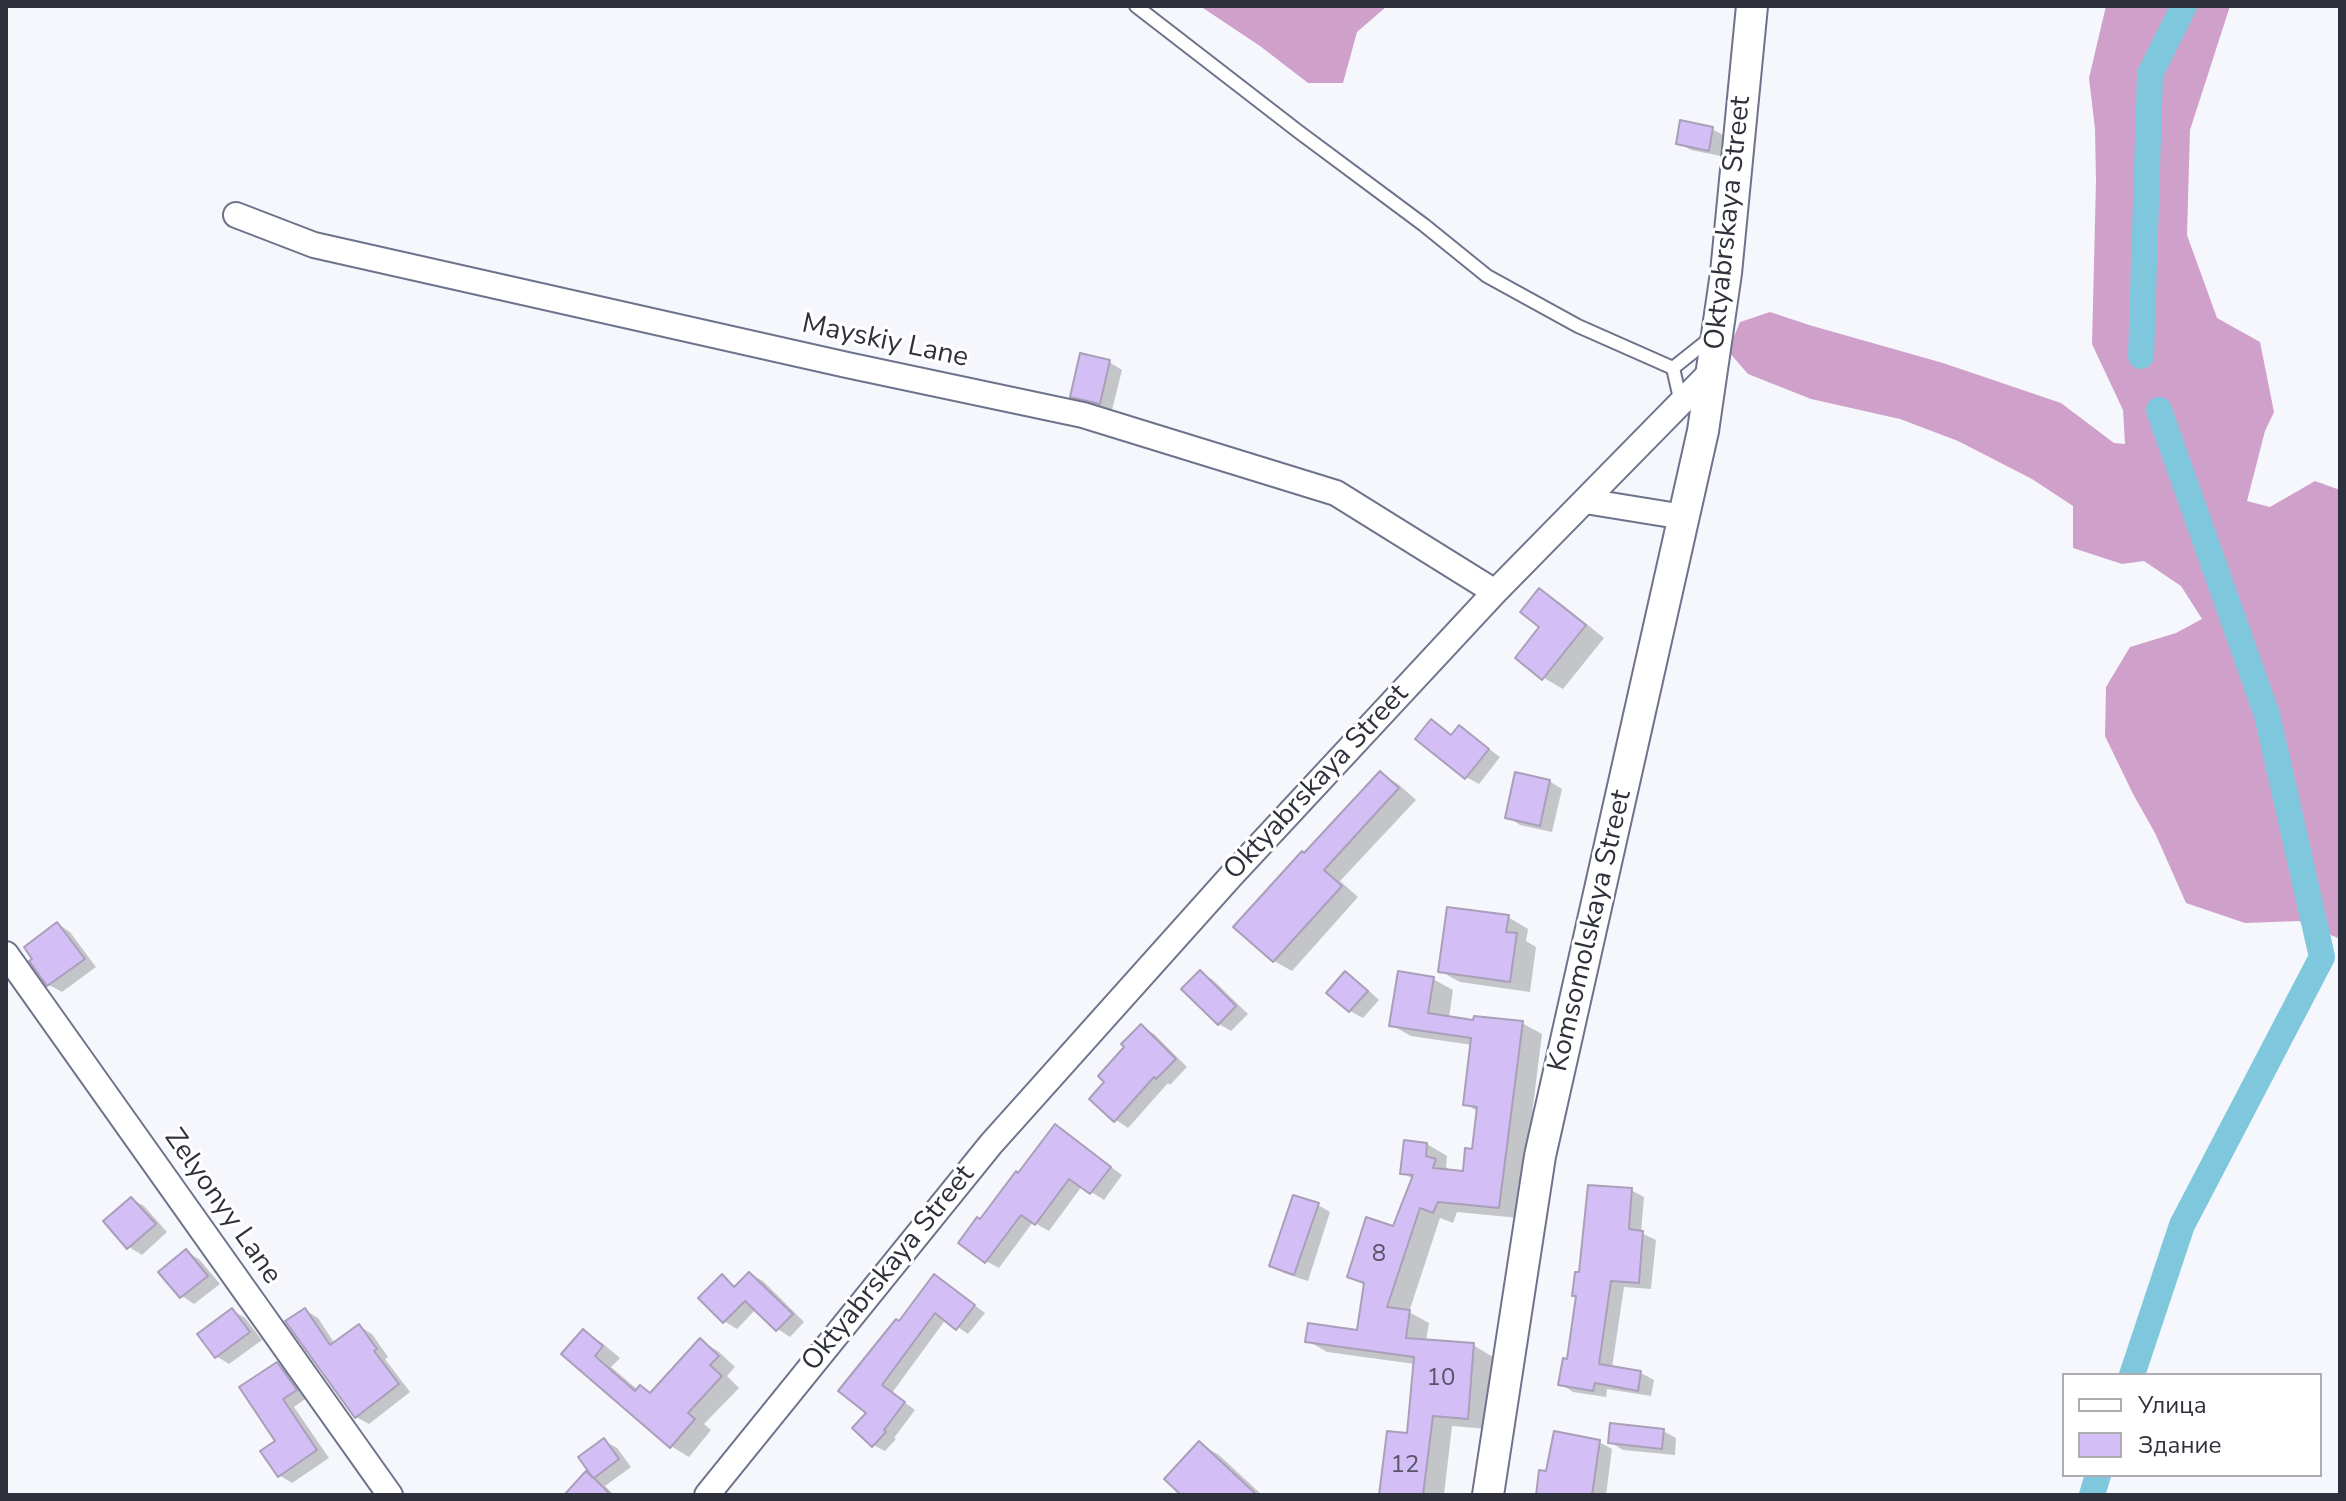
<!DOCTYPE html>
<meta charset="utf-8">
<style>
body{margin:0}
#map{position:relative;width:2346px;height:1501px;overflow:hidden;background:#f5f7fc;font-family:"Nunito Sans",sans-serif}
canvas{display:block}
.frame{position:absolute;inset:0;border:8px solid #2e313b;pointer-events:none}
.legend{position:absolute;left:2062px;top:1373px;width:260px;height:104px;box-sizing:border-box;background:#fff;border:2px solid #abadb1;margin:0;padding:10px 14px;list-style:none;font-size:24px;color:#2e313b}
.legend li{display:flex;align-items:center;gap:16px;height:40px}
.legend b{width:40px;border:2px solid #abadb1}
</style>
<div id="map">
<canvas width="2346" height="1501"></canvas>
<div class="frame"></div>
<ul class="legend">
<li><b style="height:10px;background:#fff"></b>Улица</li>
<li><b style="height:22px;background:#d3bef5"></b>Здание</li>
</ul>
</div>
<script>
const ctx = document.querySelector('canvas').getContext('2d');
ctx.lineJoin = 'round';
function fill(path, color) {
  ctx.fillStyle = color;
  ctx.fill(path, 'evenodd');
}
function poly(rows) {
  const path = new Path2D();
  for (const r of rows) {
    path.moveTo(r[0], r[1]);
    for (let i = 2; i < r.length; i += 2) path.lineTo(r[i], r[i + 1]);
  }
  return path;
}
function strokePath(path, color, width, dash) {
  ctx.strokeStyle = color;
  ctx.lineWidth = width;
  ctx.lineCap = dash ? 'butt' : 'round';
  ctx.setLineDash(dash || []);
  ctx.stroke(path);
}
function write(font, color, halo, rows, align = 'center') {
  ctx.font = font + ' "Nunito Sans",sans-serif';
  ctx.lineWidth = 6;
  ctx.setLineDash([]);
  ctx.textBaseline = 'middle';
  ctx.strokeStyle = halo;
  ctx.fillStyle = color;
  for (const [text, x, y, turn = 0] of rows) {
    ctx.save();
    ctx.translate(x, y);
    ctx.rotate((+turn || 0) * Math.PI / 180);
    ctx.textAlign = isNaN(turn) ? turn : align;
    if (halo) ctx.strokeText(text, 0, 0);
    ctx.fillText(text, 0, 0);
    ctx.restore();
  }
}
fill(poly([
 [1200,6,1390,6,1386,7,1357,32,1343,83,1308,83,1260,46],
 [2106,6,2230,6,2190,130,2187,235,2217,318,2260,342,2274,412,2265,431,2247,501,2270,507,2315,481,2340,490,2340,939,2299,921,2245,923,2186,903,2155,833,2133,794,2105,736,2106,687,2130,647,2176,633,2202,619,2181,586,2144,561,2122,564,2073,548,2073,506,2032,479,1958,441,1900,419,1811,399,1748,374,1728,351,1740,322,1770,312,1809,325,1943,363,2061,403,2114,443,2125,444,2123,410,2092,344,2096,181,2095,129,2089,78]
]), '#cfa0ca');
fill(poly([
 [1712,129,1725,136,1721,156,1691,150,1678,143],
 [1109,362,1122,370,1112,410,1085,403,1072,396],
 [1539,590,1559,602,1604,638,1563,689,1544,678,1518,658,1542,627],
 [1431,722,1453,736,1459,727,1500,757,1479,784,1466,777],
 [1380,773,1398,784,1416,800,1340,881,1358,897,1292,971,1274,961,1305,855],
 [1549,781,1562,789,1552,832,1520,825,1508,817],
 [1508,917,1528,929,1526,941,1536,947,1530,992,1460,982,1440,971],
 [58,924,70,932,96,967,62,992,49,985,32,961],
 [1200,972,1213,980,1248,1014,1231,1031,1219,1024],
 [1345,974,1358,981,1379,1000,1363,1018,1350,1011,1329,992],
 [1433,979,1453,990,1449,1018,1475,1022,1522,1023,1542,1034,1519,1218,1457,1212,1453,1223,1440,1218,1409,1312,1429,1323,1426,1341,1473,1345,1493,1357,1487,1429,1452,1426,1444,1495,1381,1495,1409,1436,1415,1364,1327,1352,1308,1341,1358,1332,1365,1285,1349,1276,1394,1229,1413,1179,1403,1173,1427,1144,1447,1156,1446,1167,1454,1172,1464,1173,1474,1151,1478,1112,1466,1104,1472,1045,1411,1036,1391,1025],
 [1141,1027,1154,1034,1187,1067,1170,1085,1168,1083,1128,1128,1116,1120,1092,1099,1107,1082],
 [1056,1127,1122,1175,1104,1200,1082,1186,1049,1231,1033,1222,999,1268,986,1261,981,1222],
 [1631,1190,1644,1197,1641,1233,1656,1240,1651,1289,1624,1287,1612,1368,1641,1373,1654,1380,1651,1396,1607,1389,1606,1397,1573,1392,1561,1384,1568,1361,1581,1275],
 [131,1199,144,1206,167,1232,142,1255,129,1247],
 [1318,1205,1330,1212,1308,1281,1284,1273,1271,1265],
 [186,1252,199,1259,220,1284,194,1304,182,1296],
 [750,1274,763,1281,804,1322,790,1337,778,1329,756,1309,737,1329,724,1321,722,1277,737,1287],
 [946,1283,985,1313,968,1334,946,1319,892,1393,915,1410,894,1438,896,1439,885,1451,873,1445,869,1412,899,1323],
 [232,1310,245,1318,262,1340,229,1364,216,1356],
 [305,1310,318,1318,335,1344,359,1326,372,1334,388,1357,385,1359,410,1392,369,1424,356,1417],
 [583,1332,601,1342,620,1358,611,1367,638,1390,641,1387,653,1394,700,1341,718,1351,735,1367,727,1376,739,1388,704,1424,711,1430,689,1457,671,1446,564,1354],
 [277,1364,290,1372,308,1397,294,1407,329,1458,292,1483,279,1475],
 [1663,1431,1676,1438,1675,1455,1623,1450,1610,1442],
 [604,1441,617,1448,631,1467,605,1486,614,1495,567,1495,587,1474,597,1480,581,1457],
 [1599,1442,1612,1449,1606,1495,1538,1495,1548,1473],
 [1200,1444,1219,1455,1262,1495,1184,1495]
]), '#0003');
strokePath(poly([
 [2141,356,2150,74,2184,6],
 [2132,1375,2182,1225,2322,957,2267,715,2159,410],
 [2092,1495,2098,1475]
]), '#7ec7dc', 26);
const building = poly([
 [1680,120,1713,127,1709,151,1676,144,1680,120],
 [1080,353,1110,360,1100,404,1070,397,1080,353],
 [1539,588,1586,625,1542,680,1515,658,1539,627,1520,612,1539,588],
 [1431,719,1451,735,1459,725,1489,749,1465,779,1415,739,1431,719],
 [1380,771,1399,788,1324,870,1342,886,1273,962,1233,927,1302,851,1304,853,1380,771],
 [1515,772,1550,780,1540,826,1505,818,1515,772],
 [1447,907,1509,915,1506,932,1517,933,1510,982,1438,972,1447,907],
 [57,922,85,959,47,986,29,961,32,959,24,947,57,922],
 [1200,970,1236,1006,1218,1025,1181,989,1200,970],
 [1345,971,1368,991,1349,1012,1326,993,1345,971],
 [1398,971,1434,977,1428,1013,1473,1020,1474,1016,1523,1021,1499,1208,1438,1202,1433,1213,1420,1208,1387,1307,1410,1310,1406,1338,1474,1343,1468,1419,1433,1416,1423,1495,1379,1495,1387,1431,1407,1433,1414,1357,1305,1342,1308,1323,1357,1330,1364,1283,1347,1277,1366,1217,1393,1226,1413,1175,1400,1174,1404,1140,1427,1143,1426,1156,1436,1159,1433,1168,1463,1171,1465,1148,1472,1149,1477,1107,1463,1105,1471,1038,1389,1026,1398,971],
 [1141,1024,1176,1059,1156,1079,1154,1077,1114,1122,1089,1099,1104,1082,1098,1076,1124,1047,1121,1044,1141,1024],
 [1055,1124,1111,1167,1090,1194,1069,1179,1035,1225,1021,1215,985,1263,958,1243,977,1217,980,1219,1016,1171,1018,1173,1055,1124],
 [1588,1185,1632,1188,1629,1229,1643,1231,1639,1283,1611,1281,1599,1364,1641,1371,1638,1391,1595,1383,1593,1391,1558,1385,1563,1358,1567,1359,1576,1296,1572,1296,1575,1272,1579,1272,1588,1185],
 [1293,1195,1319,1203,1294,1275,1269,1266,1293,1195],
 [131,1197,156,1224,127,1249,103,1221,131,1197],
 [186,1249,208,1276,180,1298,158,1272,186,1249],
 [749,1272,793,1314,776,1331,745,1301,723,1323,698,1298,722,1274,734,1287,749,1272],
 [934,1274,975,1305,956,1330,935,1313,882,1385,905,1402,884,1430,886,1432,872,1447,852,1428,866,1413,838,1391,896,1319,899,1321,934,1274],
 [232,1308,250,1332,215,1358,197,1334,232,1308],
 [305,1308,330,1345,359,1324,377,1349,374,1351,399,1384,355,1418,285,1321,305,1308],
 [583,1329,603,1346,595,1356,635,1391,640,1385,650,1393,700,1338,719,1356,710,1365,722,1376,688,1413,695,1419,670,1448,561,1354,583,1329],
 [277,1362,297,1390,283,1399,317,1450,278,1477,260,1451,275,1441,239,1387,277,1362],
 [1610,1423,1664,1429,1662,1449,1608,1443,1610,1423],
 [1554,1431,1600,1440,1592,1495,1536,1495,1539,1470,1546,1471,1554,1431],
 [604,1438,619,1459,594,1478,611,1495,564,1495,586,1471,593,1478,578,1457,604,1438],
 [1199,1441,1257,1495,1181,1495,1164,1479,1199,1441]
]);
fill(building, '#d3bef5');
strokePath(building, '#a99fb9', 2);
const service = poly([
 [1136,6,1299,132,1424,225,1487,276,1578,326,1673,368,1712,337],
 [1673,368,1681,403]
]);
const minor = poly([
 [236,215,314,245,847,365,1083,415,1336,493,1495,592],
 [1585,501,1684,517],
 [6,954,390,1495],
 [707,1495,991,1144,1231,876,1495,592,1712,371]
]);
const tertiary = poly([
 [1488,1495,1540,1156,1703,431,1726,273,1752,6]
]);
strokePath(service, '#6d738b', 16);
strokePath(minor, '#6d738b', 28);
strokePath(tertiary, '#6d738b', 34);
strokePath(service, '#fff', 12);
strokePath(minor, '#fff', 24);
strokePath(tertiary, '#fff', 30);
write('24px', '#57546a', null, [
 ["8",1379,1255],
 ["10",1441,1379],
 ["12",1405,1466]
]);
write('28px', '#2e313b', '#fff', [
 ["Oktyabrskaya Street",1729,223,-84],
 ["Mayskiy Lane",885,342,12],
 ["Oktyabrskaya Street",1317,783,-47],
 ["Komsomolskaya Street",1591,931,-77],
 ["Zelyonyy Lane",222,1207,55],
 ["Oktyabrskaya Street",889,1269,-51]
]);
</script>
